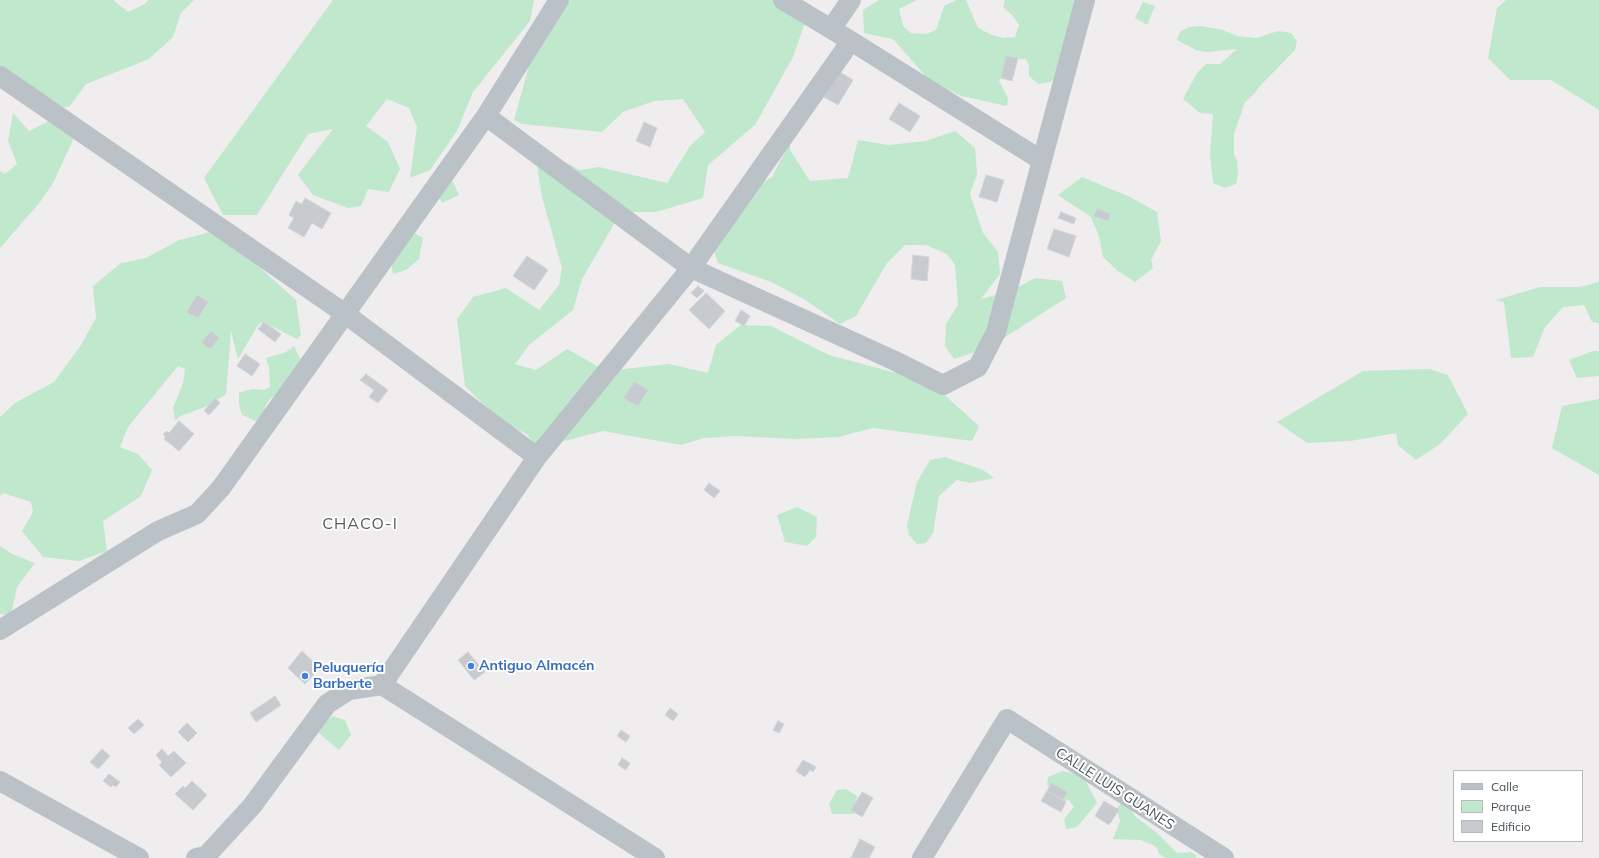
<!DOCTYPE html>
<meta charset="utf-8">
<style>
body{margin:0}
#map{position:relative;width:1599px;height:858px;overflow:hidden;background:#efeded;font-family:Mulish,sans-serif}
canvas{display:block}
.legend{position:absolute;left:1453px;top:770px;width:130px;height:72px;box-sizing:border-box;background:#fff;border:1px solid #b5b9bc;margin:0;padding:5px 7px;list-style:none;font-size:12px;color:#475158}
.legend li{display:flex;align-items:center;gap:8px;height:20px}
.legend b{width:20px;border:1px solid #b5b9bc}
</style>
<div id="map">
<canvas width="1599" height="858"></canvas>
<ul class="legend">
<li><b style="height:5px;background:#bac2c8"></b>Calle</li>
<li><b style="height:11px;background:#c0e8cc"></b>Parque</li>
<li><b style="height:11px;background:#c7cacf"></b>Edificio</li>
</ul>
</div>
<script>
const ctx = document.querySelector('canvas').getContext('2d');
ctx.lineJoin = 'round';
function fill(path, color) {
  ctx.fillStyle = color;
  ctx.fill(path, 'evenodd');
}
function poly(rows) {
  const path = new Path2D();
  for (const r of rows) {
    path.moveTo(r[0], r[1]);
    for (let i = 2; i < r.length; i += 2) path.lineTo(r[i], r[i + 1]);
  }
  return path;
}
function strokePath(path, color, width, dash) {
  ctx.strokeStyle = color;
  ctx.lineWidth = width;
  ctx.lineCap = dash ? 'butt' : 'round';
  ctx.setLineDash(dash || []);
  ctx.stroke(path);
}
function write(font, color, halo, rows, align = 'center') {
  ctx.font = font + ' Mulish,sans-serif';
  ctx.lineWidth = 4;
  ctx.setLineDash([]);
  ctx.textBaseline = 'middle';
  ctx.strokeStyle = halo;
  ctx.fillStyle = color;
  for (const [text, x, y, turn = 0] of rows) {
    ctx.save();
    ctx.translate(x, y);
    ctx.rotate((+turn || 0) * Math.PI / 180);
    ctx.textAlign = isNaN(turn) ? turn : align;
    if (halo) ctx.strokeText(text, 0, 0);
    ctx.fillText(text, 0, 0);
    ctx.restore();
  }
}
fill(poly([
 [0,0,113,0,128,12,145,4,148,0,194,0,181,13,173,37,149,59,86,84,69,107,49,107,16,84,0,89],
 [333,0,534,0,530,21,473,92,457,131,430,170,410,178,417,127,409,108,387,99,366,126,388,142,400,169,389,192,368,189,361,206,348,208,313,195,298,175,333,129,308,134,257,215,223,215,204,178],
 [553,0,791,0,809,11,793,57,755,125,708,165,703,198,656,212,621,212,582,279,573,310,529,345,515,364,536,370,567,349,606,371,669,364,708,373,716,345,741,325,771,326,829,355,930,382,979,426,972,441,873,428,838,437,796,439,736,436,704,438,681,445,603,431,537,448,527,434,511,427,497,418,465,386,457,319,473,297,506,288,539,310,559,285,562,268,542,197,534,146,580,170,599,167,667,183,690,146,705,132,683,99,654,101,623,112,602,132,522,124,514,120,546,5],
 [879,0,917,0,899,9,903,26,911,33,926,34,936,30,944,6,956,0,966,0,978,28,992,35,1004,38,1015,37,1019,25,1012,15,1003,7,1005,0,1077,0,1063,72,1050,82,1038,84,1029,76,1029,66,1026,59,1015,59,999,81,1008,98,1007,106,961,96,930,81,893,39,864,33,863,10],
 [1506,0,1599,0,1599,110,1551,80,1510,80,1488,58,1497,8],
 [1143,2,1155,6,1147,25,1135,18],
 [1201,26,1223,30,1237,36,1256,38,1278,31,1291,33,1297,41,1295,50,1259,87,1254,94,1245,102,1234,134,1234,154,1237,161,1238,174,1236,184,1225,188,1213,183,1210,154,1213,114,1200,113,1183,99,1197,73,1206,64,1220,64,1237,49,1207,52,1196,50,1177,40,1180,32,1189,27],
 [13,113,29,131,55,118,79,127,53,183,40,202,0,248,0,171,5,174,17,164,8,141],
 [955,131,975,148,977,174,970,194,983,233,998,252,1000,274,981,299,1011,291,1035,278,1062,281,1066,298,990,347,954,359,945,346,946,324,958,305,955,265,947,254,926,245,905,245,887,263,856,316,840,324,804,299,771,282,718,263,711,242,751,189,772,177,790,142,790,150,810,181,848,178,858,140,888,145,926,141],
 [448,177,453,182,459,195,442,203,436,192],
 [1082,177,1130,197,1157,212,1161,241,1151,260,1153,268,1135,282,1118,271,1103,257,1099,236,1091,217,1058,195],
 [230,227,258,266,296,300,301,335,297,339,263,322,258,325,238,359,231,331,226,394,210,405,181,416,175,420,173,408,183,383,185,369,178,366,128,427,120,447,138,454,152,470,141,496,103,521,107,551,79,561,43,557,22,531,33,512,31,502,3,493,0,496,0,417,15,403,54,382,81,345,96,318,93,286,121,263,146,258,179,240],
 [409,230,423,238,419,259,406,270,393,274,390,257],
 [1599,282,1599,323,1592,322,1584,305,1563,307,1545,327,1533,357,1511,358,1504,302,1496,300,1540,287,1579,287],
 [294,346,300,358,298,368,277,395,271,398,265,406,265,412,256,421,242,415,239,404,239,393,252,389,264,390,270,387,269,368,266,358,286,352],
 [1593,351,1599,351,1599,376,1577,378,1569,360],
 [1429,369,1448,375,1468,414,1440,444,1416,460,1398,445,1396,433,1350,441,1307,443,1277,422,1363,371],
 [1599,399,1599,475,1552,448,1562,406],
 [945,457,983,470,994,478,970,483,957,480,939,496,933,533,926,543,917,544,909,535,907,525,917,482,930,460],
 [797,507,817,517,816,537,807,546,785,542,777,515],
 [0,546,12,554,35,563,17,587,11,615,0,614],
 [332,716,345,720,351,735,339,750,316,731],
 [1063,771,1083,776,1097,803,1077,827,1066,829,1064,819,1074,807,1069,800,1064,801,1063,792,1055,786,1047,785,1048,777],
 [846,789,857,796,854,814,832,814,829,804,837,790],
 [1121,803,1126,803,1136,817,1157,833,1177,853,1191,852,1197,856,1196,858,1166,858,1159,854,1157,848,1153,845,1140,840,1113,839,1120,821,1117,809]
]), '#c0e8cc');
const building = poly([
 [1006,56,1018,58,1012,81,1001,78,1006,56],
 [840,72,853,80,838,105,824,97,840,72],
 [899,103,920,116,910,132,889,119,899,103],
 [644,122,657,128,650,147,636,141,644,122],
 [986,175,1004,180,997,202,979,197,986,175],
 [305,198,331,213,322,229,312,223,304,237,288,228,294,218,289,215,296,201,302,204,305,198],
 [1097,209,1111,214,1108,221,1094,216,1097,209],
 [1061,212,1076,218,1074,224,1058,218,1061,212],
 [1054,229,1076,236,1069,257,1047,249,1054,229],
 [913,255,929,257,927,281,911,279,913,255],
 [527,256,548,270,534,290,513,276,527,256],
 [698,286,704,291,697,298,691,293,698,286],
 [706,293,725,311,709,329,689,310,706,293],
 [197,295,208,302,198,318,187,312,197,295],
 [741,310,750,316,744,326,735,321,741,310],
 [264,322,281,334,275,342,258,329,264,322],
 [211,331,219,338,210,349,202,342,211,331],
 [245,354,260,364,252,376,237,366,245,354],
 [366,374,388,390,378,403,369,397,374,390,360,380,366,374],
 [634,382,648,390,638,406,624,398,634,382],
 [215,398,220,403,209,415,204,411,215,398],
 [179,421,194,434,179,451,164,439,166,437,163,434,167,431,169,433,179,421],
 [709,483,720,491,714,498,704,490,709,483],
 [302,651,320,668,305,684,288,668,302,651],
 [468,652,485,672,474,680,458,660,468,652],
 [275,696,281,705,256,722,250,713,275,696],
 [670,708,678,714,673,721,665,715,670,708],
 [138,719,144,725,134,734,128,728,138,719],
 [778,721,784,724,779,733,773,730,778,721],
 [187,723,197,733,188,742,178,732,187,723],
 [621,730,630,736,626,742,617,736,621,730],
 [102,749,110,756,98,769,90,762,102,749],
 [162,749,168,756,174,751,186,763,171,777,159,765,162,762,156,755,162,749],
 [622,758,630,763,626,770,618,765,622,758],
 [803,760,816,767,813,772,810,770,805,777,796,771,803,760],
 [109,774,120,782,116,787,113,785,111,787,103,781,109,774],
 [192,781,207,795,193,810,175,794,183,786,185,788,192,781],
 [1051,783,1067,792,1063,800,1047,791,1051,783],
 [1047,791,1066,802,1061,812,1041,801,1047,791],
 [862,792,873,798,862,817,851,810,862,792],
 [1104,801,1119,810,1109,825,1095,816,1104,801],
 [860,839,875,847,869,858,851,858,860,839]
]);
fill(building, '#c7cacf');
strokePath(building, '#d1d4d8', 1);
strokePath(poly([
 [783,0,851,41,1041,160],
 [831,29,851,0],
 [0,76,344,313,537,457],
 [486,116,691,268,893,360,943,385,978,367,996,332,1085,0],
 [0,630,158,531,197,514,221,488,486,116,559,0],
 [382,685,537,457,691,268,851,41],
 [0,781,139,858],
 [196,858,206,856,252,806,327,704,349,690,382,685,655,858],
 [922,858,1007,719,1224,858]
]), '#bac2c8', 20);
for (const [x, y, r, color] of [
 [471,666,4,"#3f7fe0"],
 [305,676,4,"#3f7fe0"]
]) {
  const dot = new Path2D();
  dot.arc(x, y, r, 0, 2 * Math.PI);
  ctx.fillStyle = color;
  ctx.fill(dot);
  strokePath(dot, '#fff', 1.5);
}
write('bold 14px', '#366cbe', '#fff', [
 ["Antiguo Almacén",479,666],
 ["Peluquería",313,668],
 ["Barberte",313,684]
], 'left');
write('14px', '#475158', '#fff', [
 ["CALLE LUIS GUANES",1115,789,33]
]);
ctx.letterSpacing = '1px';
write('16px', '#5a5e61', '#fff', [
 ["CHACO-I",360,524]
]);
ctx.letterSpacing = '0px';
</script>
